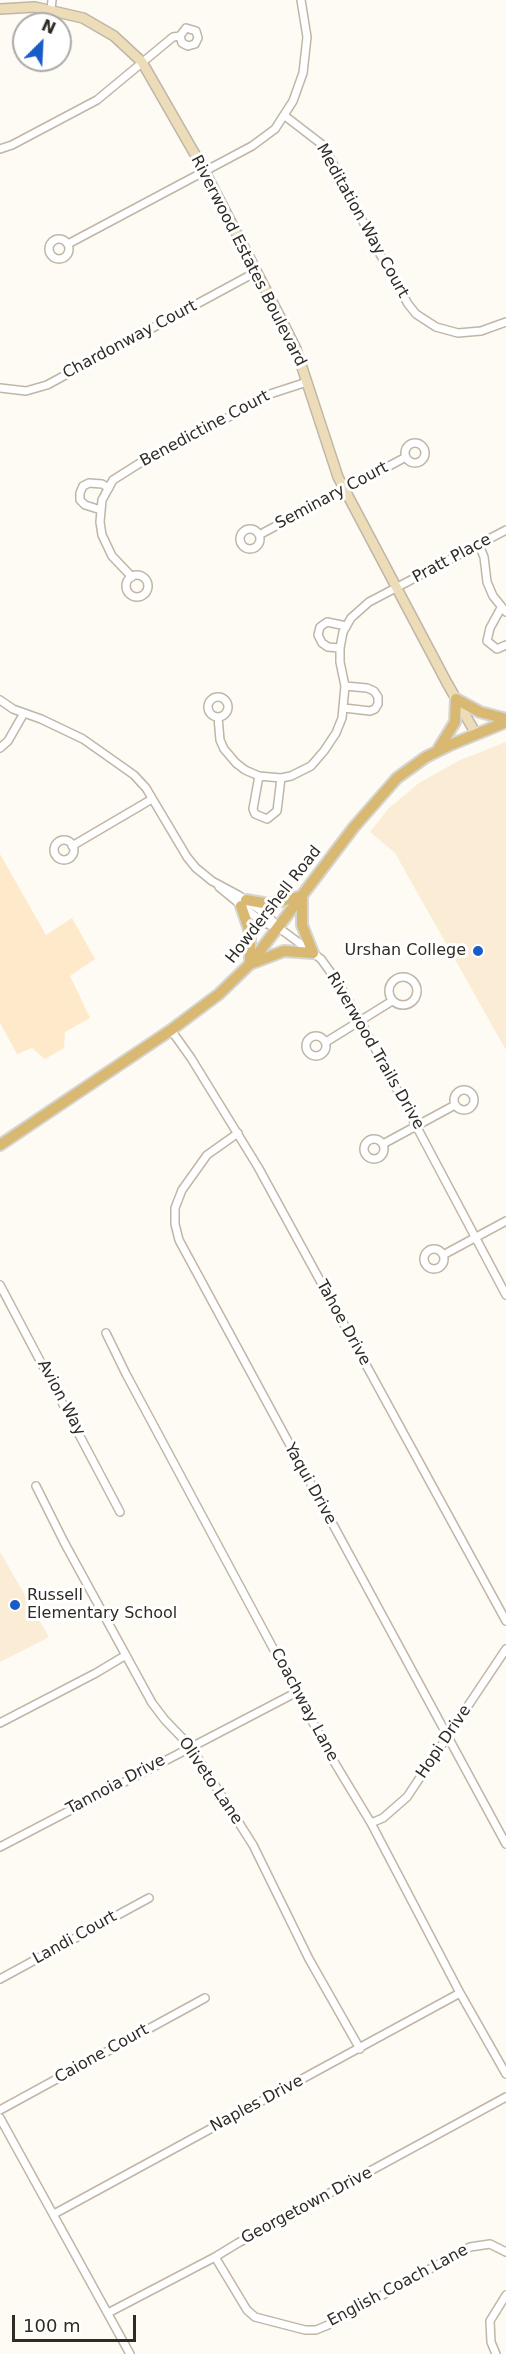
<!DOCTYPE html>
<style>
body{margin:0}
#map{position:relative;width:506px;height:2354px;overflow:hidden;background:#fefaf4;font-family:"DejaVu Sans",sans-serif}
canvas{display:block}
.north{position:absolute;left:12px;top:12px;width:60px;height:60px;box-sizing:border-box;background:#fff;border:2px solid #acaaa8;border-radius:50%;rotate:24deg;font-size:16px;font-weight:700;line-height:24px;text-align:center;color:#2f2b25}
.north::after{content:'';display:block;margin:auto;width:21px;height:27px;background:#195cc7;clip-path:polygon(50% 0,100% 100%,50% 72%,0 100%)}
.scale{position:absolute;left:12px;top:2315px;width:124px;height:27px;box-sizing:border-box;border:3px solid #2f2b25;border-top:0;padding-left:8px;font-size:18px;line-height:21px;white-space:nowrap;color:#2f2b25;-webkit-text-stroke:4px #fff;paint-order:stroke}
</style>
<div id="map">
<canvas width="506" height="2354"></canvas>
<div class="north">N</div>
<div class="scale">100 m</div>
</div>
<script>
const ctx = document.querySelector('canvas').getContext('2d');
ctx.lineJoin = 'round';
function fill(path, color) {
  ctx.fillStyle = color;
  ctx.fill(path, 'evenodd');
}
function poly(rows) {
  const path = new Path2D();
  for (const r of rows) {
    if (r.length === 3) {
      path.moveTo(r[0] + r[2], r[1]);
      path.arc(r[0], r[1], r[2], 0, 2 * Math.PI);
      continue;
    }
    path.moveTo(r[0], r[1]);
    for (let i = 2; i < r.length; i += 2) path.lineTo(r[i], r[i + 1]);
  }
  return path;
}
function strokePath(path, color, width, dash) {
  ctx.strokeStyle = color;
  ctx.lineWidth = width;
  ctx.lineCap = dash ? 'butt' : 'round';
  ctx.setLineDash(dash || []);
  ctx.stroke(path);
}
function write(font, color, halo, rows, align = 'center') {
  ctx.font = font + ' "DejaVu Sans",sans-serif';
  ctx.lineWidth = 6;
  ctx.setLineDash([]);
  ctx.textBaseline = 'middle';
  ctx.strokeStyle = halo;
  ctx.fillStyle = color;
  for (const [text, x, y, turn = 0] of rows) {
    ctx.save();
    ctx.translate(x, y);
    ctx.rotate((+turn || 0) * Math.PI / 180);
    ctx.textAlign = isNaN(turn) ? turn : align;
    if (halo) ctx.strokeText(text, 0, 0);
    ctx.fillText(text, 0, 0);
    ctx.restore();
  }
}
fill(poly([
 [506,742,506,1050,395,853,370,832,389,808,419,783,460,760],
 [0,1552,49,1637,0,1662]
]), '#faecd5');
fill(poly([
 [0,854,46,935,72,918,95,959,70,976,90,1018,65,1032,64,1048,45,1059,32,1048,17,1054,0,1023]
]), '#feeacb');
const street = poly([
 [51,10,52,0],
 [285,116,324,146,376,247,408,304,416,314,436,327,458,333,481,331,506,322],
 [0,149,12,145,97,100,173,37,180,36,186,28,196,31,198,38,195,44,188,46,182,43,180,36],
 [59,249,10],
 [68,244,252,146,275,129,293,101,303,73,307,37,301,0],
 [0,388,26,391,47,385,256,272],
 [415,453,10],
 [101,510,85,505,80,500,80,493,83,486,89,483,102,484,109,488],
 [250,539,10],
 [259,535,406,457],
 [479,545,484,557,487,582,493,596,506,612],
 [137,586,11],
 [132,577,112,556,102,535,100,522,102,500,113,480,140,463,191,438,270,394,307,382],
 [501,608,490,628,487,641,497,649,506,645],
 [340,648,328,647,322,643,318,635,320,627,327,622,346,626],
 [218,707,10],
 [0,700,13,709,41,719,83,739,134,775,146,788,187,857,196,868,212,881,238,895,266,914,279,928,321,959,339,984,361,1022,506,1295],
 [344,708,370,711,375,709,378,704,378,697,374,691,367,688,345,686],
 [218,717,220,740,224,749,236,763,245,770,259,776,281,778,291,776,311,766,324,751,336,733,342,718,345,686,340,662,340,648,343,632,351,618,369,602,506,530],
 [0,748,8,741,24,713],
 [259,776,253,809,255,814,267,819,277,811,281,778],
 [64,850,10],
 [72,846,152,799],
 [219,887,262,922,278,928],
 [403,991,14],
 [171,1030,191,1058,258,1167,506,1621],
 [316,1046,10],
 [326,1042,392,1001],
 [464,1100,10],
 [238,1133,207,1155,182,1190,175,1208,175,1224,179,1240,506,1844],
 [374,1149,10],
 [383,1144,455,1105],
 [434,1259,10],
 [443,1255,506,1221],
 [0,1285,120,1512],
 [106,1333,126,1374,333,1760,371,1823,460,1993,506,2074],
 [36,1486,64,1542,152,1703,165,1720,190,1746,253,1845,309,1959,360,2049],
 [0,1723,96,1673,126,1655],
 [371,1823,383,1818,407,1797,506,1649],
 [0,1847,297,1692],
 [0,1979,149,1898],
 [0,2110,205,1998],
 [0,2118,130,2354],
 [54,2214,460,1993],
 [215,2257,247,2310,255,2317,305,2330,316,2330,328,2325,470,2247,490,2244,506,2252],
 [108,2313,215,2257,238,2243,506,2097],
 [496,2354,491,2342,490,2321,506,2295]
]);
const secondary = poly([
 [0,9,35,7,83,18,114,36,142,62,204,170,283,323,296,349,338,477,447,683,476,734]
]);
const primary = poly([
 [456,699,480,712,506,719],
 [439,748,455,722,456,699],
 [302,896,302,925,313,953],
 [246,900,269,904,302,896],
 [241,906,250,932,250,964],
 [250,964,284,951,313,953],
 [0,1145,171,1030,219,994,250,964,354,827,397,778,426,757,450,745,506,722]
]);
strokePath(street, '#bfb6a7', 10);
strokePath(secondary, '#bfb6a7', 12);
strokePath(primary, '#d5d5d3', 14);
strokePath(street, '#fff', 7);
strokePath(secondary, '#ecdcb8', 9);
strokePath(primary, '#d9b972', 10);
for (const [x, y, r, color] of [
 [478,951,6,"#195cc7"],
 [15,1605,6,"#195cc7"]
]) {
  const dot = new Path2D();
  dot.arc(x, y, r, 0, 2 * Math.PI);
  ctx.fillStyle = color;
  ctx.fill(dot);
  strokePath(dot, '#fff', 2);
}
write('16px', '#2f2b25', '#fff', [
 ["Meditation Way Court",362,221,61],
 ["Riverwood Estates Boulevard",248,261,63],
 ["Chardonway Court",130,340,-28],
 ["Benedictine Court",205,429,-28],
 ["Seminary Court",332,496,-28],
 ["Pratt Place",452,559,-28],
 ["Howdershell Road",274,905,-52],
 ["Riverwood Trails Drive",375,1051,60],
 ["Tahoe Drive",343,1323,61],
 ["Avion Way",61,1398,62],
 ["Yaqui Drive",310,1484,61],
 ["Coachway Lane",304,1705,62],
 ["Hopi Drive",444,1742,-56],
 ["Oliveto Lane",210,1781,56],
 ["Tannoia Drive",116,1785,-28],
 ["Landi Court",75,1938,-29],
 ["Caione Court",102,2054,-29],
 ["Naples Drive",257,2104,-28],
 ["Georgetown Drive",307,2206,-28],
 ["English Coach Lane",398,2286,-28]
]);
write('16px', '#2f2b25', '#fff', [
 ["Urshan College",466,951],
 ["Russell",27,1596,"left"],
 ["Elementary School",27,1614,"left"]
], 'right');
</script>
